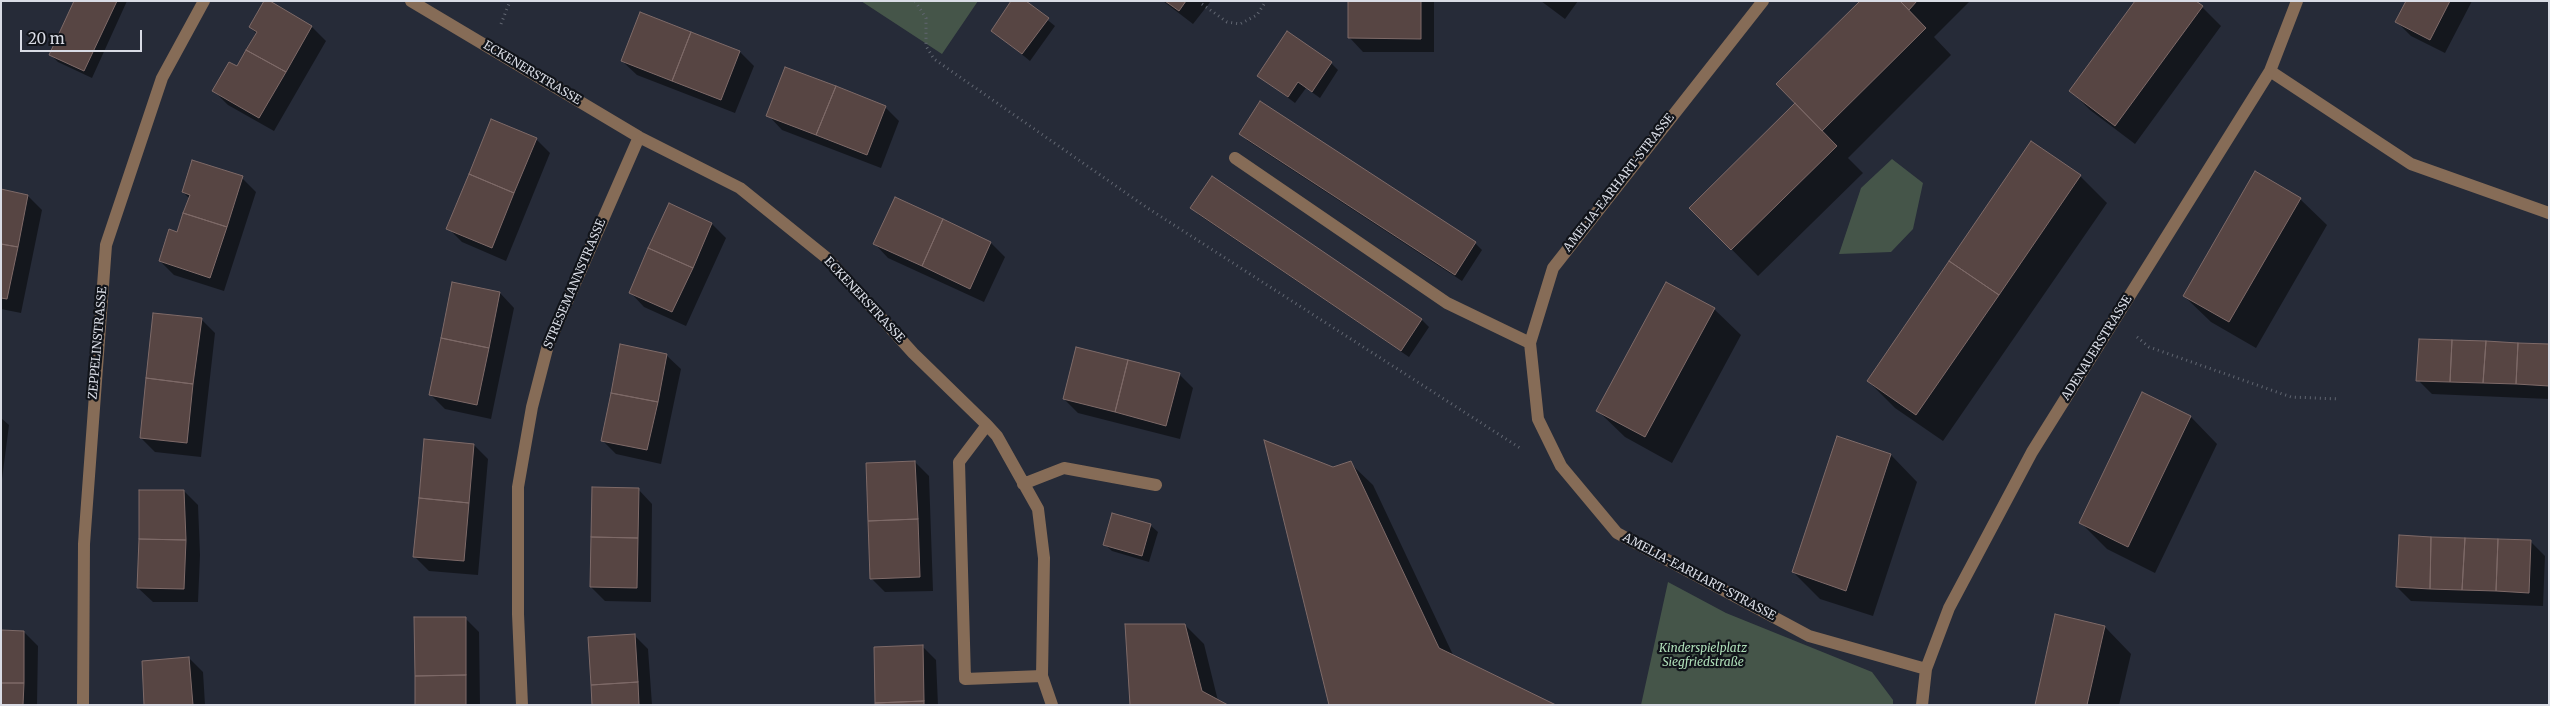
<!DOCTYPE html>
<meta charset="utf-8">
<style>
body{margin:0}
#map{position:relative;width:2550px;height:706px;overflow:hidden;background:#262b38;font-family:Merriweather,serif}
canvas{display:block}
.frame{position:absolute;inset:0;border:2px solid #d9dce5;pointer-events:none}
.scale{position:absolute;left:20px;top:30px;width:122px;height:22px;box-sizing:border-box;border:2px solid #d9dce5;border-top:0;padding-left:6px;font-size:15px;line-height:18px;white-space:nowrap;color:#d9dce5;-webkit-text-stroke:4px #11141a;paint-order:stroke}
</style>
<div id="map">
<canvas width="2550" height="706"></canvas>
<div class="frame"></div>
<div class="scale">20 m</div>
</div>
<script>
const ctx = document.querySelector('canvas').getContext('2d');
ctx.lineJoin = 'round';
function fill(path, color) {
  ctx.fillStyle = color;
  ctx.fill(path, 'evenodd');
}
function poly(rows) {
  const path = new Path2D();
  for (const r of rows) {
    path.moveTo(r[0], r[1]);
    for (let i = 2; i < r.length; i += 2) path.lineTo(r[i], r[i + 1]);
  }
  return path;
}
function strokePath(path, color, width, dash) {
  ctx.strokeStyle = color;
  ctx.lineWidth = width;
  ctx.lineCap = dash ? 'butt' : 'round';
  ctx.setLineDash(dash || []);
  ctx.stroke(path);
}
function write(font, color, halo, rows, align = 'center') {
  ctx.font = font + ' Merriweather,serif';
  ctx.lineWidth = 4.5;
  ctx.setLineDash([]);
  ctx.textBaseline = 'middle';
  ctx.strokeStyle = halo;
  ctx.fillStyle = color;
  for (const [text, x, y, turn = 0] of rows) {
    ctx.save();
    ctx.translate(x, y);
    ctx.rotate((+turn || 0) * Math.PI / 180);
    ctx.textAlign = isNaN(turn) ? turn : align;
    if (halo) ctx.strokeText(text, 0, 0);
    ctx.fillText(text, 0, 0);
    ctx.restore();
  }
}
fill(poly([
 [861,1,978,1,942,54],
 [1892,159,1923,183,1913,229,1891,252,1839,254,1861,188],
 [1668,582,1726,613,1872,672,1893,700,1893,705,1641,705]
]), '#455549');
fill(poly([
 [76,1,127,1,92,78,58,62,51,55],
 [268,1,312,27,326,41,274,131,228,105,214,91,237,68,257,34,250,27],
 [1024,1,1055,26,1030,61,993,31],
 [1163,1,1211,1,1193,24],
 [1350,1,1434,1,1434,52,1363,52,1349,37],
 [1541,1,1578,1,1565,19],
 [1862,1,1970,1,1934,37,1951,55,1848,158,1863,173,1758,276,1691,208,1797,103],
 [2408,1,2472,1,2445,53,2411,36,2397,22],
 [2202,7,2221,26,2135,144,2090,110,2071,91],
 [641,14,740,52,754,66,735,113,637,75,622,61],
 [1331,63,1338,70,1320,98,1306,88,1295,103,1259,76],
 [885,107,899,121,881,168,782,130,768,115],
 [1241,134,1475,243,1482,250,1462,281,1248,141],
 [536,139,550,153,506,261,462,242,448,228],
 [2032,143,2080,176,2107,203,1943,441,1895,408,1868,381],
 [242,178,256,192,224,291,174,275,160,261,178,233,190,199,183,192],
 [1212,178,1422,320,1429,327,1409,357,1199,215,1192,208],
 [1,190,28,196,42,210,21,313,1,309],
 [895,198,991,243,1005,257,984,302,888,258,874,243],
 [2300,199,2327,225,2256,348,2211,322,2184,296],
 [669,204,712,224,726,238,686,326,644,307,630,292],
 [453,283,500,293,514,308,491,419,445,409,431,395],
 [1714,309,1741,335,1672,463,1625,437,1598,411],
 [201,319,215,333,201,457,155,452,141,438],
 [2549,345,2549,399,2432,394,2418,380],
 [666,355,681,369,661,464,616,454,602,440],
 [1179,374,1193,388,1180,439,1078,413,1064,399],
 [2143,394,2191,417,2217,444,2155,573,2107,549,2080,522],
 [1,418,9,425,1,487],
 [1838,438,1891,455,1917,482,1873,616,1820,599,1793,572],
 [474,445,488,459,478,575,429,571,415,557],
 [915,462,929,476,933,591,885,592,871,578],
 [1350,463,1373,485,1454,657,1330,705,1333,469],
 [638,489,652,504,651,602,605,601,591,587],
 [184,491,198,505,200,555,198,602,153,602,138,588],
 [1150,525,1158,532,1149,562,1112,551,1104,544],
 [2531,542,2545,556,2543,606,2411,601,2397,587],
 [465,618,479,632,480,705,416,705],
 [1185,625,1204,644,1218,701,1132,705],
 [2105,627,2131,654,2119,705,2036,705],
 [24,632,38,646,37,705,1,705],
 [634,635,648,649,652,705,593,705],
 [922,646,936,660,938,705,877,705],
 [189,658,203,672,205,705,146,705]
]), '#0007');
const building = poly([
 [74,1,117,1,84,71,49,55,74,1],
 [264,1,270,1,312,26,286,72,246,50,257,32,249,27,264,1],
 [1011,1,1026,1,1049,18,1022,54,991,31,1011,1],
 [1165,1,1186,1,1179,11,1165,1],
 [1348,1,1421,1,1421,39,1348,38,1348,1],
 [1860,1,1900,1,1926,28,1822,131,1776,84,1860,1],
 [1900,1,1917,1,1909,10,1900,1],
 [2135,1,2196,1,2203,6,2115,126,2069,91,2135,1],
 [2406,1,2450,1,2430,40,2395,22,2406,1],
 [640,12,691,32,672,81,621,61,640,12],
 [1287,31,1332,62,1312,92,1298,82,1288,97,1257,76,1287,31],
 [691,32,740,51,721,100,672,81,691,32],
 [246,50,286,72,259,118,212,91,229,62,237,66,246,50],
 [785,67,836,86,816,135,766,116,785,67],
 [836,86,886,106,867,155,816,135,836,86],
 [1260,101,1476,242,1455,275,1239,134,1260,101],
 [1795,103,1837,146,1731,250,1689,208,1795,103],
 [491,119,537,138,514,193,469,174,491,119],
 [2031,141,2081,175,1999,295,1949,261,2031,141],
 [192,160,243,176,227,227,183,213,190,195,182,192,192,160],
 [2255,171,2301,198,2229,322,2183,296,2255,171],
 [469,174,514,193,492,248,446,229,469,174],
 [1212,176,1422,319,1401,351,1190,208,1212,176],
 [1,189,28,195,18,247,1,244,1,189],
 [895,197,943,219,922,266,873,244,895,197],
 [669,203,712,223,693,268,648,248,669,203],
 [183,213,227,227,210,278,159,261,169,229,177,232,183,213],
 [943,219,991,242,970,289,922,266,943,219],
 [1,244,18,247,7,299,1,298,1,244],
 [648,248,693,268,672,312,629,293,648,248],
 [1949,261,1999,295,1916,415,1867,381,1949,261],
 [452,282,500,292,489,348,441,338,452,282],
 [1666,282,1715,308,1645,437,1596,411,1666,282],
 [153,313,202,318,193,384,146,378,153,313],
 [441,338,489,348,477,405,429,395,441,338],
 [2419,339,2452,340,2450,382,2416,381,2419,339],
 [2452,340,2486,341,2483,383,2450,382,2452,340],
 [2486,341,2518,343,2516,384,2483,383,2486,341],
 [2518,343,2549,344,2549,386,2516,384,2518,343],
 [620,344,667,354,658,402,611,393,620,344],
 [1076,347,1128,360,1115,412,1063,399,1076,347],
 [1128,360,1180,373,1166,426,1115,412,1128,360],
 [146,378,193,384,187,443,140,438,146,378],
 [2142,392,2191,416,2128,547,2079,523,2142,392],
 [611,393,658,402,647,450,601,441,611,393],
 [1837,436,1891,454,1846,591,1792,572,1837,436],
 [424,439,474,444,469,503,419,498,424,439],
 [1264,440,1333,467,1351,461,1439,648,1556,705,1329,705,1264,440],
 [915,461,918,519,868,521,866,463,915,461],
 [592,487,639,488,638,538,591,537,592,487],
 [139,490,184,490,186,540,139,539,139,490],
 [419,498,469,503,464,561,413,557,419,498],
 [1112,513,1151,524,1142,556,1103,545,1112,513],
 [918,519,920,577,870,579,868,521,918,519],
 [2399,535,2431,537,2430,589,2396,587,2399,535],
 [591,537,638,538,637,588,590,587,591,537],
 [2431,537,2465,538,2462,590,2430,589,2431,537],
 [2465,538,2498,539,2496,591,2462,590,2465,538],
 [139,539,186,540,184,589,137,588,139,539],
 [2498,539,2531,540,2529,593,2496,591,2498,539],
 [2055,614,2105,626,2087,705,2035,705,2055,614],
 [414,617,466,617,466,675,415,676,414,617],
 [1125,624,1185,624,1202,691,1228,705,1130,705,1125,624],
 [1,630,24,631,24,683,1,683,1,630],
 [635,634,638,682,591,685,588,637,635,634],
 [923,645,924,701,875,703,874,647,923,645],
 [189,657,193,705,144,705,142,661,189,657],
 [466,675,466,705,415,705,415,676,466,675],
 [638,682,639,705,592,705,591,685,638,682],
 [1,683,24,683,23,705,1,705,1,683],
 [924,701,924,705,875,705,875,703,924,701]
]);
fill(building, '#574543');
strokePath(building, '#7e6a68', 1);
strokePath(poly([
 [915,1,926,18,926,46,934,59,1146,207,1520,448],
 [1202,4,1227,22,1240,24,1257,15,1266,1],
 [501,24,510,1],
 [2137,337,2149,347,2291,397,2339,399]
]), '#616671', 3, [1, 4]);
strokePath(poly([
 [411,1,639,137,740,188,828,259,913,353,987,425,997,436,1038,509,1044,558,1042,676,1052,705],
 [1763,1,1553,268,1530,343,1538,419,1561,466,1617,533,1809,636,1926,669],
 [2270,71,2411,164,2549,213],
 [1235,158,1447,303,1530,343],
 [987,425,959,462,965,679,1042,676],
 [1023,484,1064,468,1156,485],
 [83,705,84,544,106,245,162,78,204,1],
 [522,705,518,614,518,487,532,407,548,345,639,137],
 [1922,705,1926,669,1949,608,2032,452,2270,71,2297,1]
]), '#866c57', 12);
write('12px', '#d9dce5', '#11141a', [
 ["ECKENERSTRASSE",532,73,31],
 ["AMELIA-EARHART-STRASSE",1619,183,-52],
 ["STRESEMANNSTRASSE",575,284,-67],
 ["ECKENERSTRASSE",864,300,47],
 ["ZEPPELINSTRASSE",98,343,-85],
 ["ADENAUERSTRASSE",2097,348,-58],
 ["AMELIA-EARHART-STRASSE",1699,577,28]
]);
write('italic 12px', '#afdfb9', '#11141a', [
 ["Kinderspielplatz",1703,649],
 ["Siegfriedstraße",1703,663]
]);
</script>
